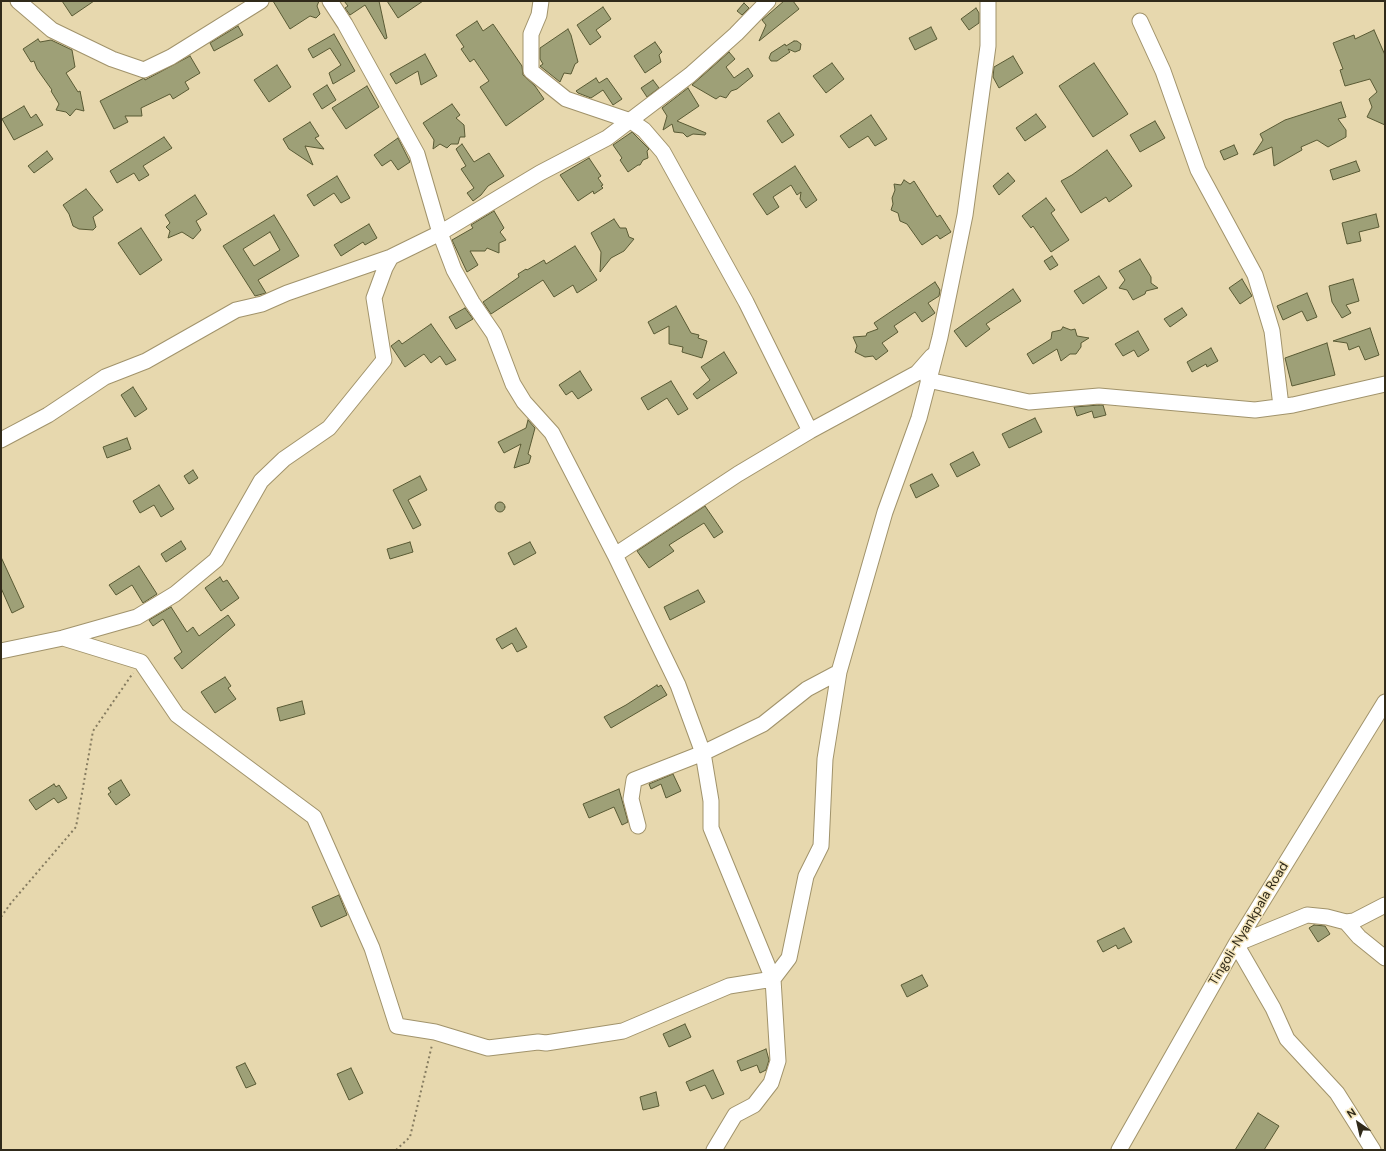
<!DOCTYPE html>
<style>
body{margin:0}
#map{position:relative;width:1386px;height:1151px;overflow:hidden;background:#e7d8ae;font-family:"DM Sans",sans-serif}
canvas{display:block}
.frame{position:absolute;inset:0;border:2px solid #302a1a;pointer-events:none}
.north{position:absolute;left:1338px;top:1103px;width:40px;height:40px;-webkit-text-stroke:3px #f4e5bb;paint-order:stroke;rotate:326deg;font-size:11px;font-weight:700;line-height:16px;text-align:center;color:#302a1a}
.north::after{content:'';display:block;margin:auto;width:14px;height:18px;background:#302a1a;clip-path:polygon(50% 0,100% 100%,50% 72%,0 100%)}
</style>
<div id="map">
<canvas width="1386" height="1151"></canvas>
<div class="frame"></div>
<div class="north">N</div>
</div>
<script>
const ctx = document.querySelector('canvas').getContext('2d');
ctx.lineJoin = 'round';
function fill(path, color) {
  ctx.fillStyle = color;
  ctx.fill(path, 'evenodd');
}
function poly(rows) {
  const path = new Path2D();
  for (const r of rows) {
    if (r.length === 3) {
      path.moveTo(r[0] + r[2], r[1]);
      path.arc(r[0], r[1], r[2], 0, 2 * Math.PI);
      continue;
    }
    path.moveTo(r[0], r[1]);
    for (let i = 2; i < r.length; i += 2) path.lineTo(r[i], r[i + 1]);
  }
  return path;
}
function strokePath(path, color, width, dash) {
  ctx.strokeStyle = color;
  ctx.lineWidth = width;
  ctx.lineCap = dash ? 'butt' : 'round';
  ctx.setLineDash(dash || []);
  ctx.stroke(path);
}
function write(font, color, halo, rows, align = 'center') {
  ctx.font = font + ' "DM Sans",sans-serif';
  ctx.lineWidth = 3;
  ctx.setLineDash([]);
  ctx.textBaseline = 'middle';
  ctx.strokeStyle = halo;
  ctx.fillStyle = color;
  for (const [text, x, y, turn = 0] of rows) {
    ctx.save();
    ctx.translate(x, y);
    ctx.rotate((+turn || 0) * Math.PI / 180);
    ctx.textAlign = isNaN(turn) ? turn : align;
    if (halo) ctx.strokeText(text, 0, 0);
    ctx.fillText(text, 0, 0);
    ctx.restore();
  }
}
const building = poly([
 [62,1,94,1,72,16,62,1],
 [273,1,319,1,317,6,320,14,316,18,310,16,290,29,273,1],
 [344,1,379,1,387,38,385,39,365,5,350,15,345,8,348,6,344,1],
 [387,1,423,1,398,18,387,1],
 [784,1,793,1,799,9,759,41,766,25,762,20,784,1],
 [744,3,749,8,742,15,737,11,744,3],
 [603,7,611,19,596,30,601,37,590,45,577,25,603,7],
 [976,8,979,13,979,23,969,30,961,19,976,8],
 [477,21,483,31,493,24,522,66,523,75,535,86,544,99,506,126,480,87,489,81,474,59,470,62,461,49,464,47,456,35,477,21],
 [238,26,243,35,214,51,210,43,238,26],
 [931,27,937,39,915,50,909,38,931,27],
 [568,29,571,35,578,62,575,64,571,74,564,73,560,82,540,66,543,64,540,59,540,48,568,29],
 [1374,30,1385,55,1385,125,1367,117,1372,107,1369,99,1377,92,1370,79,1345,86,1340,70,1343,69,1333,43,1354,35,1355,39,1374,30],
 [334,34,355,71,333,84,329,73,341,65,330,48,313,58,308,49,334,34],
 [38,39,40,42,51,40,72,50,75,67,66,73,78,92,80,91,84,111,76,109,70,116,66,112,56,110,59,104,51,91,52,90,37,69,34,61,31,62,23,49,38,39],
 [794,41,797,41,801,44,800,50,795,52,788,49,790,52,777,61,771,61,769,58,771,53,785,44,786,46,794,41],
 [655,42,662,52,659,55,661,62,645,73,634,56,655,42],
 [729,52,735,59,726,67,734,78,748,68,753,76,737,89,731,91,726,98,720,96,716,99,692,85,729,52],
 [425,54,437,76,421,85,418,71,396,84,390,74,425,54],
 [190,56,200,73,185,82,189,89,173,99,170,94,141,108,142,116,125,116,128,122,114,129,100,101,144,78,145,80,190,56],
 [1013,56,1023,73,999,88,993,77,994,67,1013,56],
 [832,63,844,79,826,93,813,76,832,63],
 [1094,63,1128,114,1093,137,1059,86,1094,63],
 [277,65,291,87,269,102,254,80,277,65],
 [596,78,599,83,607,78,622,99,613,105,603,90,591,98,578,93,576,91,596,78],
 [653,80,659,88,647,97,641,88,653,80],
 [327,85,336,100,322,109,313,94,327,85],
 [367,86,379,107,346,129,332,108,367,86],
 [688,88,699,106,677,121,706,133,705,135,693,134,687,137,683,133,674,132,672,124,663,130,667,116,662,108,688,88],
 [1341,102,1346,117,1338,119,1346,130,1346,137,1328,147,1317,140,1301,147,1302,150,1274,166,1272,147,1253,155,1263,140,1260,134,1285,120,1341,102],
 [452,104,460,115,456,118,464,125,465,137,460,137,458,144,451,144,447,148,440,144,433,149,434,140,423,123,452,104],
 [24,106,31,118,36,114,43,125,14,140,2,119,24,106],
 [779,113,794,135,782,143,767,121,779,113],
 [1036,114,1046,127,1025,141,1016,128,1036,114],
 [871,115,887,139,875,146,868,136,849,148,840,136,871,115],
 [1155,121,1165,138,1140,152,1130,135,1155,121],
 [310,122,319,136,315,138,324,149,305,146,313,165,289,149,283,139,310,122],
 [632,132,649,149,647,151,648,158,643,160,640,165,638,165,628,172,620,160,622,158,613,145,632,132],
 [164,137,172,148,143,166,149,175,139,181,134,173,117,183,110,171,164,137],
 [398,138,410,162,398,170,391,160,382,166,374,155,398,138],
 [462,144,474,162,489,153,504,176,488,186,481,195,473,201,467,193,474,188,461,169,466,166,456,149,462,144],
 [1234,145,1238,154,1224,160,1220,151,1234,145],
 [1107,150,1132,186,1109,202,1106,197,1081,213,1061,181,1072,175,1107,150],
 [47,151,53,159,34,173,28,166,47,151],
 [589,158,601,176,598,178,603,185,601,186,603,188,594,194,593,191,578,201,560,175,589,158],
 [1356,161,1360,171,1333,180,1330,170,1356,161],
 [795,166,817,200,806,208,800,199,801,192,797,195,791,185,773,197,779,207,767,215,753,194,795,166],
 [1008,173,1015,181,999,195,993,186,1008,173],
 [337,176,350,198,341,203,334,193,314,206,307,195,337,176],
 [904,180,910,184,914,181,937,217,940,215,951,232,940,239,937,235,922,245,907,224,900,221,898,213,891,210,893,204,892,198,895,190,894,184,901,185,904,180],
 [86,189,103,210,93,217,96,227,93,230,79,229,73,226,69,214,63,205,86,189],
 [195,195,207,214,196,221,201,230,193,239,182,232,168,238,170,231,166,227,170,223,165,215,195,195],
 [1046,198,1055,210,1051,213,1069,240,1051,252,1033,226,1031,228,1022,216,1046,198],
 [494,211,504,228,500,232,506,240,499,243,499,253,487,248,485,251,470,251,478,265,467,272,452,240,473,228,471,225,494,211],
 [1376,214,1379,227,1359,232,1361,241,1347,244,1342,223,1376,214],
 [274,215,299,256,258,280,266,293,255,296,223,246,274,215],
 [270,232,280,250,254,266,243,249,270,232],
 [614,219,620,228,626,228,629,237,634,239,624,251,611,258,600,272,601,252,591,233,614,219],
 [369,224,377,238,365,245,363,242,341,256,334,245,369,224],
 [141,228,162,260,140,275,118,243,141,228],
 [575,246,597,280,577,293,573,285,554,297,543,280,491,314,483,302,519,277,518,274,526,269,527,270,544,260,546,264,575,246],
 [1052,256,1058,265,1050,270,1044,261,1052,256],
 [1140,259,1151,277,1151,283,1158,288,1146,291,1145,294,1133,300,1127,290,1119,288,1125,280,1119,271,1140,259],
 [1099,276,1107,288,1083,304,1074,291,1099,276],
 [1242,279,1252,296,1240,304,1229,288,1242,279],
 [1353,279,1359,301,1346,305,1351,313,1342,318,1332,302,1329,286,1353,279],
 [935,282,940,290,939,296,928,303,935,313,922,322,915,312,894,326,898,332,882,343,888,351,876,360,873,356,865,357,855,352,857,346,853,337,866,336,867,333,878,329,874,323,935,282],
 [1013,289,1021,301,986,324,990,329,966,347,954,331,1013,289],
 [1307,293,1317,317,1307,321,1302,311,1283,320,1277,306,1307,293],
 [676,306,691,333,699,335,698,338,707,341,702,358,682,352,683,347,669,344,669,326,654,334,648,322,676,306],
 [465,308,473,319,456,329,449,317,465,308],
 [1182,308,1187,315,1170,327,1164,319,1182,308],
 [431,324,456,360,446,365,440,356,431,363,424,354,405,367,391,346,399,340,402,344,431,324],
 [1063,327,1071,330,1075,329,1077,336,1089,338,1081,343,1081,347,1076,354,1070,354,1061,361,1057,349,1033,364,1027,354,1051,339,1052,332,1061,330,1063,327],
 [1370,328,1379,355,1365,360,1359,346,1349,350,1347,343,1333,341,1370,328],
 [1138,331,1149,350,1138,357,1134,350,1123,356,1115,344,1138,331],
 [1327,343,1335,375,1292,386,1285,358,1327,343],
 [1211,348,1218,361,1207,367,1206,364,1192,372,1187,362,1211,348],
 [724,352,737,373,697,399,693,394,710,380,701,367,724,352],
 [580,371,592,390,578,399,572,391,566,395,559,385,580,371],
 [671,381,688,409,678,415,667,398,648,410,641,398,671,381],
 [133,387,147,409,135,417,121,395,133,387],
 [1099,405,1103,405,1106,415,1094,418,1092,411,1077,416,1074,407,1099,405],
 [1035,418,1042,432,1009,448,1002,434,1035,418],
 [528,420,535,428,528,454,531,456,529,463,514,468,521,444,504,453,498,442,526,428,528,420],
 [127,438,131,449,107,458,103,447,127,438],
 [973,452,980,465,957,477,950,464,973,452],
 [193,470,198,478,189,484,184,476,193,470],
 [932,474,939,486,916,498,910,485,932,474],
 [420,476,427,490,408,500,421,525,413,529,393,490,420,476],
 [159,485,174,509,161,517,154,505,140,513,133,501,159,485],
 [500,507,5],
 [705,506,723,532,714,538,704,523,669,545,674,551,649,568,637,551,705,506],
 [181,541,186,549,166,562,161,554,181,541],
 [410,542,413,552,390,559,387,549,410,542],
 [530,542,536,553,514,565,508,553,530,542],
 [1,557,24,607,12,613,1,588,1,557],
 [139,566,157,594,143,603,132,585,116,595,109,585,139,566],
 [220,577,223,582,227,580,239,598,221,611,205,588,220,577],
 [698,590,705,602,670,620,664,607,698,590],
 [171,607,187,632,193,627,199,636,228,615,235,625,182,669,174,658,182,652,163,619,153,626,149,620,171,607],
 [516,628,527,647,517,652,512,643,502,649,496,639,516,628],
 [225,677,231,686,228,688,236,699,215,713,201,692,225,677],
 [657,685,658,687,661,685,667,695,611,728,604,717,626,705,657,685],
 [302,701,305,714,280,721,277,708,302,701],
 [673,774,681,791,666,798,661,784,651,789,649,784,673,774],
 [121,780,130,795,116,805,108,794,111,792,108,788,121,780],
 [54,784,56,787,59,785,67,798,58,803,54,798,36,810,29,800,54,784],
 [619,789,628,822,622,825,614,807,589,818,583,804,619,789],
 [339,895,347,915,321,927,312,907,339,895],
 [1314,925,1325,926,1330,934,1318,942,1309,928,1314,925],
 [1124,928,1132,942,1118,949,1116,945,1103,952,1097,941,1124,928],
 [922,975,928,986,907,997,901,985,922,975],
 [685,1024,691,1037,669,1047,663,1034,685,1024],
 [766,1049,769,1060,766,1070,760,1073,757,1065,741,1071,737,1061,766,1049],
 [245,1063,256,1084,246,1088,236,1067,245,1063],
 [351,1068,363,1093,349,1100,337,1074,351,1068],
 [713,1070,724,1094,712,1099,705,1085,690,1091,686,1082,713,1070],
 [656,1092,659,1106,643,1110,640,1097,656,1092],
 [1258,1113,1279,1126,1264,1150,1235,1150,1258,1113]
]);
fill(building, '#9ea077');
strokePath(building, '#595a34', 1);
const minor = poly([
 [18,1,52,30,112,59,144,70,171,57,261,1],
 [541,1,539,15,531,34,531,71,566,99,631,121,644,130,663,152,746,302,810,431],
 [1140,21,1163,71,1198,170,1255,275,1272,331,1281,406],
 [928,380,1029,402,1099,396,1255,410,1293,405,1385,384],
 [1,440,48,415,105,377,146,361,236,310,262,304,287,293,391,257,440,233,540,173,607,138,690,75,736,34,768,1],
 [615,555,738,474,810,431,917,373,932,356],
 [63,638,141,662,177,715,314,817,372,948,397,1026,435,1032,488,1048,538,1042,546,1043,623,1031,729,986,773,979,711,828,711,801,703,753,678,685,615,555,552,433,524,402,513,384,494,334,472,302,454,270,440,233,417,154,345,24,330,1],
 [1,651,63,638,137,617,175,594,216,560,261,481,284,459,329,428,384,360,374,298,385,268,391,257],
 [638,826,631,799,634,780,703,753,763,724,807,689,839,672],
 [1346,922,1359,937,1385,958],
 [714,1150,735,1115,754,1105,771,1083,778,1061,773,979,789,958,806,876,821,846,825,759,839,672,885,512,919,418,940,337,965,215,988,46,988,1],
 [1119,1150,1236,944,1385,702],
 [1373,1150,1337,1093,1287,1039,1273,1008,1236,944,1307,915,1327,917,1346,922,1354,921,1385,905]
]);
strokePath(minor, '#a1936b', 17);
strokePath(poly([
 [1,917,11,903,76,827,93,731,133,673],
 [396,1150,410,1137,432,1045]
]), '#867c60', 2, [2, 3]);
strokePath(minor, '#fff', 15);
write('13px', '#302a1a', '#f4e5bb', [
 ["Tingoli-Nyankpala Road",1249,924,-59]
]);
</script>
